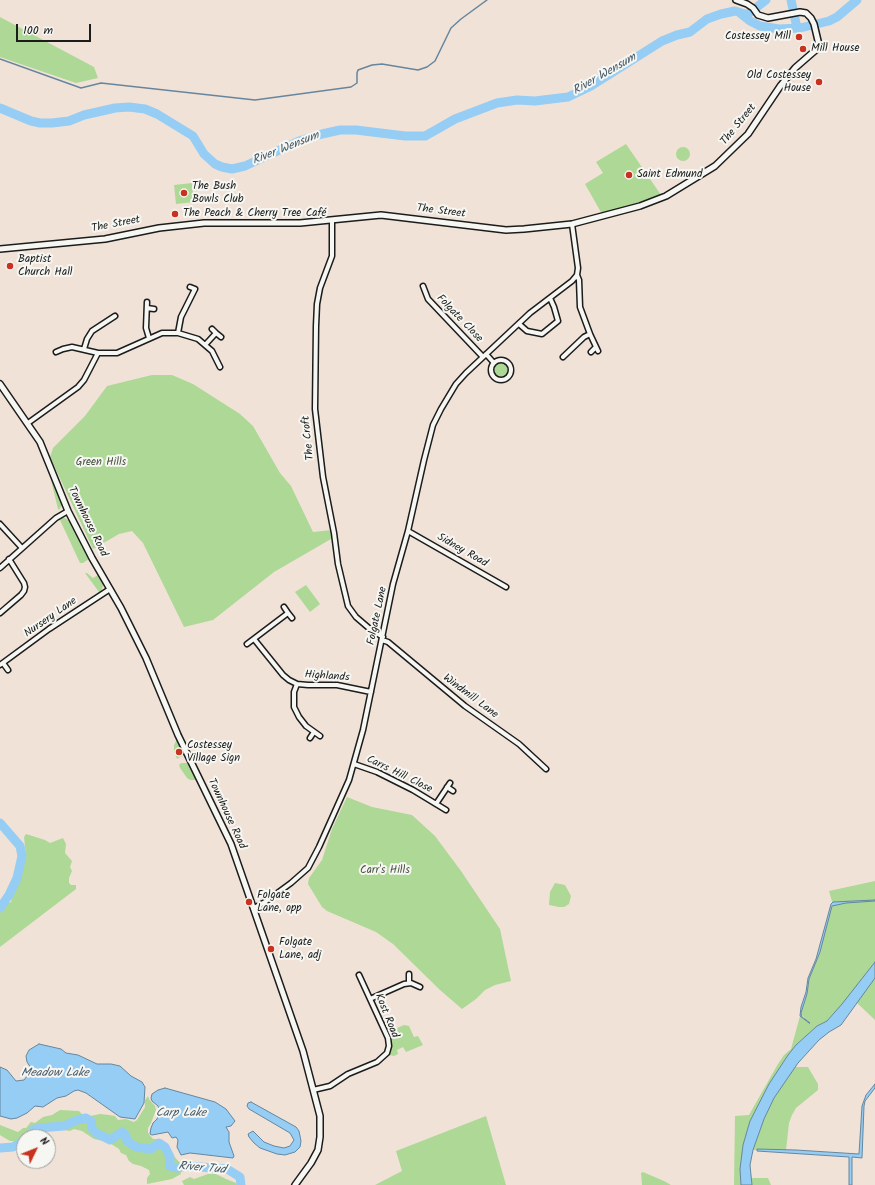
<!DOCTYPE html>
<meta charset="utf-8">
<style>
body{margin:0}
#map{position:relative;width:875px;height:1185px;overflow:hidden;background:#f1e2d7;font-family:Kalam,sans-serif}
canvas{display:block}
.north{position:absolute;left:16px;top:1129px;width:40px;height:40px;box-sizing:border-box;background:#f6f6f2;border:1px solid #9f9f9c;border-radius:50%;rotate:47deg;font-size:11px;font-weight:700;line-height:16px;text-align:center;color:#1c1c1c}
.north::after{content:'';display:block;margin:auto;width:14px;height:18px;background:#c8321e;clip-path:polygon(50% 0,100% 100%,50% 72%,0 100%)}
.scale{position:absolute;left:16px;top:24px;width:75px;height:18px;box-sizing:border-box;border:2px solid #1c1c1c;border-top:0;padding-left:5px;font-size:12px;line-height:14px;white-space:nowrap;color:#1c1c1c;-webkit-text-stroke:3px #f6f6f2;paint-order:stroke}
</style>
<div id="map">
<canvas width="875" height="1185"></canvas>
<div class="north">N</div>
<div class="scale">100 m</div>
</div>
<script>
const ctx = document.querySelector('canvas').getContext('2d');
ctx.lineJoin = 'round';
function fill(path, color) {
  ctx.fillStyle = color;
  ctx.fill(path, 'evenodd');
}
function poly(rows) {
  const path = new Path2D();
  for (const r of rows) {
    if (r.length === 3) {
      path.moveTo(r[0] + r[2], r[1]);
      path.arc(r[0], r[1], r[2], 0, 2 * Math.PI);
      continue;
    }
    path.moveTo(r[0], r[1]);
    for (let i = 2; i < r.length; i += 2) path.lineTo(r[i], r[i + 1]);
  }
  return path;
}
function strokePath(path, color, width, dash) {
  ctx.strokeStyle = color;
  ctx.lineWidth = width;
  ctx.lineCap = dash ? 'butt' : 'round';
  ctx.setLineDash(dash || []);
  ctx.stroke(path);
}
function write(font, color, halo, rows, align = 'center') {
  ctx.font = font + ' Kalam,sans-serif';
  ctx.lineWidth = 4;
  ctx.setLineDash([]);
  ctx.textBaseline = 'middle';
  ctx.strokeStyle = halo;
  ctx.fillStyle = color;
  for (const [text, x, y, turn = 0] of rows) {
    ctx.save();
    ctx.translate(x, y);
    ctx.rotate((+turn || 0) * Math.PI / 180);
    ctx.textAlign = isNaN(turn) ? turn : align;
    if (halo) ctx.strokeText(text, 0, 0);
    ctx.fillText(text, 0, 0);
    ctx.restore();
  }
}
fill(poly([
 [0,17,94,67,98,78,76,83,0,57],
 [626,144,661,195,602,214,585,184,603,173,596,162],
 [683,154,7],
 [192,183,194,202,176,204,174,185],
 [501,370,8],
 [152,375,172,375,193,384,240,414,253,426,280,473,291,486,313,532,332,530,331,539,274,572,213,620,184,627,143,543,132,531,119,534,93,549,50,457,53,448,85,416,107,386],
 [51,473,62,505,59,510,58,509,50,476],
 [63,517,70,521,82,543,81,546,89,559,83,563,80,563,60,520,61,518],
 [85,573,87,573,93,578,98,575,103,582,103,586,101,591,99,592],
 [306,585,320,604,310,612,295,592],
 [177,739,183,754,182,756,177,759,174,751,174,745],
 [181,763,187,763,189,765,196,780,190,780,187,778,180,768,179,765],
 [347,797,372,807,412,815,435,836,461,871,500,929,511,981,495,985,485,990,476,999,462,1009,440,990,393,944,376,932,327,911,322,907,308,884,309,878,322,860,332,829],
 [26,834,45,840,50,843,63,838,66,844,65,853,72,861,70,867,72,871,69,878,69,883,71,885,76,885,76,889,0,947,0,905,11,902,14,889,21,878,21,873,26,856,24,837],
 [875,881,875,962,842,1005,827,1021,817,1026,796,1045,788,1055,769,1084,750,1121,743,1145,740,1169,741,1185,734,1185,735,1116,749,1115,778,1064,784,1055,791,1049,800,1016,808,1023,801,1013,807,994,809,979,820,952,831,909,833,905,829,891],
 [555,883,565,885,571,896,569,904,564,907,559,907,549,905,550,892],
 [875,974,875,1020,856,1002],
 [404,1025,409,1026,414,1037,418,1036,423,1045,406,1052,403,1047,397,1050,398,1054,394,1056,389,1055,391,1047,392,1041,388,1032],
 [795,1067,808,1067,818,1084,818,1090,796,1108,792,1115,789,1123,786,1150,758,1149,757,1150,753,1150,764,1119,774,1098],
 [148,1096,149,1099,155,1106,156,1110,151,1123,148,1128,148,1133,153,1139,156,1139,164,1141,166,1147,180,1163,181,1174,172,1179,147,1184,147,1178,150,1174,149,1170,141,1166,133,1164,129,1161,126,1155,121,1153,119,1149,108,1142,94,1139,82,1131,74,1129,70,1131,64,1130,55,1125,50,1125,35,1137,24,1137,24,1142,10,1141,0,1135,0,1125,18,1132,23,1128,26,1128,31,1122,35,1123,43,1117,52,1115,60,1110,79,1111,82,1114,90,1116,100,1114,109,1115,115,1116,118,1120,126,1119,134,1122,137,1120,145,1107,145,1100],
 [486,1116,506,1185,375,1185,402,1171,396,1151],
 [643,1172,664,1181,671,1185,642,1185,641,1173],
 [208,1174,216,1174,226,1179,236,1183,237,1185,184,1185,182,1181,190,1177,194,1179],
 [751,1178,768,1178,771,1185,752,1185]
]), '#add896');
const water = poly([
 [875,900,875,901,846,903,832,906,820,952,809,979,807,994,801,1013,802,1017,810,1023,809,1023,800,1016,801,1007,806,992,808,978,816,959,831,904,833,902,875,900],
 [875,962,875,978,841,1025,829,1032,819,1040,798,1063,774,1098,764,1119,753,1150,750,1165,752,1185,741,1185,740,1169,743,1145,750,1121,769,1084,788,1055,796,1045,817,1026,827,1021,842,1004,875,962],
 [39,1044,61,1049,66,1053,78,1055,97,1064,111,1064,120,1066,131,1076,142,1082,145,1087,144,1103,135,1119,120,1117,86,1093,78,1090,74,1091,66,1096,57,1098,43,1107,35,1106,27,1113,17,1118,11,1119,0,1116,0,1067,7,1070,16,1081,24,1080,31,1071,31,1068,27,1062,26,1056,29,1050,39,1044],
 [875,1084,875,1088,865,1101,864,1106,862,1158,852,1157,852,1185,849,1185,849,1157,757,1151,757,1149,796,1150,859,1154,862,1106,866,1095,875,1084],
 [165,1088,215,1102,226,1109,235,1121,231,1126,226,1127,229,1132,229,1142,234,1156,233,1158,190,1153,181,1155,177,1147,178,1140,176,1137,172,1138,168,1132,152,1135,150,1134,151,1128,153,1123,157,1119,160,1111,158,1106,152,1101,151,1098,152,1094,158,1090,165,1088],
 [251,1102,296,1127,299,1131,301,1141,300,1147,295,1152,285,1155,277,1154,260,1148,254,1143,249,1137,248,1134,253,1131,264,1142,274,1146,284,1148,290,1146,294,1140,290,1133,249,1109,247,1106,248,1103,251,1102]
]);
fill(water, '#95cdf4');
strokePath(water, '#65869e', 1);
strokePath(poly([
 [0,59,81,88,101,83,255,100,351,87,357,83,357,73,358,70,372,65,382,64,418,70,427,67,435,61,451,28,461,19,487,0]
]), '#65869e', 1.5);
strokePath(poly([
 [791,0,797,28],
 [740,13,750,21,760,26,779,29,800,28,829,21,837,17,857,0],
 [0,108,31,121,40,123,52,123,69,121,84,115,115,108,129,107,145,109,157,114,193,136,204,154,215,164,222,167,232,169,245,166,299,141,322,134,340,130,356,130,405,136,425,136,434,131,455,119,497,103,517,100,535,101,568,97,591,86,662,41,677,35,690,32,707,19,721,14,735,11,745,14,748,14,766,0],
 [0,823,20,846,22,856,17,878,9,895,0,908],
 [30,1137,33,1135,33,1130,39,1128,64,1126,77,1120,86,1118,91,1121,92,1128,96,1133,110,1140,122,1132,126,1136,127,1141,136,1147,151,1149,159,1143,165,1147,170,1157,170,1166,176,1168,187,1166,227,1169,240,1177,241,1185],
 [0,1148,13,1147,24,1141]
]), '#95cdf4', 9);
const minor = poly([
 [332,220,332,256,320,288,317,304,316,326,315,409,323,477,334,533,338,564,348,606,356,617,370,629,383,637],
 [577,275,579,280,580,307,590,334,598,351],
 [423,286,428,299,483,357],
 [147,302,146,328,149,338],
 [147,308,154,309],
 [519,324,527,331,542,334,558,321,554,307,550,298],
 [178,333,181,317,195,289,190,287],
 [216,333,221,337],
 [205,345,216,333,212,329],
 [84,349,87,339,92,331,115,316],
 [56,352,63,349,72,347,98,353,117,353,162,333,178,333,198,339,212,351,220,367],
 [591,352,596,347],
 [486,354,494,363],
 [563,357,584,337,590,334],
 [501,370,10],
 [28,423,78,387,84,380,98,353],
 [0,524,22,548],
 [408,531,506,587],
 [0,568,56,518,68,511],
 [284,607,288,613],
 [0,613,21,595,24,591,25,587,24,583,9,559],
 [254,639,283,675,289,680,297,684,308,685,337,685,371,692],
 [382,640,388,642,465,706,519,744,546,769],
 [247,644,288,613,292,618],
 [3,663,8,670],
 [0,665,49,629,110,589],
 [297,684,294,692,294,707,299,717,306,726,320,736],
 [310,738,314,732],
 [354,764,377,772,413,790,446,810],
 [447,787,453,791],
 [436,804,450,783],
 [254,908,265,902,291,883,308,868,319,847,349,780,363,730,393,584,408,531,424,460,433,425,441,409,456,384,466,373,530,313,572,281,577,275,578,268,572,224],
 [409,974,409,983],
 [370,999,404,984,411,983,420,987],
 [313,1090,330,1086,348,1074,377,1062,387,1053,389,1046,388,1038,359,975]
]);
const tertiary = poly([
 [0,249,105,239,159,228,204,223,300,223,381,215,506,230,524,229,572,224,640,206,666,196,715,166,748,134,781,85,795,68,818,48,819,45,814,24,811,18,806,13,800,12,768,18,758,15,753,8,747,4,736,0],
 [0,384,40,442,68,511,92,558,121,608,146,658,178,735,231,844,303,1051,320,1116,320,1137,318,1150,311,1163,295,1185]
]);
strokePath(minor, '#1c1c1c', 7);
strokePath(tertiary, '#1c1c1c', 8);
strokePath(minor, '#f6f6f2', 4);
strokePath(tertiary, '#f6f6f2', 5);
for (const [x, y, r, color] of [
 [799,37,4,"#c8321e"],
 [803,49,4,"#c8321e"],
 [819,82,4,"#c8321e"],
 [629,175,4,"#c8321e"],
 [184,193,4,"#c8321e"],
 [175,214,4,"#c8321e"],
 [10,266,4,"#c8321e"],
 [179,752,4,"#c8321e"],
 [249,902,4,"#c8321e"],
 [271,949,4,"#c8321e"]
]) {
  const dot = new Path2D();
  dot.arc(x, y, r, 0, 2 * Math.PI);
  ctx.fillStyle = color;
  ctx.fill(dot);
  strokePath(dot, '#f6f6f2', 1.5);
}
write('11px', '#1c1c1c', '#f6f6f2', [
 ["Costessey Mill",791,37,"right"],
 ["Mill House",811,49],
 ["Old Costessey",811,76,"right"],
 ["House",811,89,"right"],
 ["Saint Edmund",637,175],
 ["The Bush",192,187],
 ["Bowls Club",192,200],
 ["The Peach & Cherry Tree Café",183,214],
 ["Baptist",18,260],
 ["Church Hall",18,273],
 ["Costessey",187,746],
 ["Village Sign",187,759],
 ["Folgate",257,896],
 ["Lane, opp",257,909],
 ["Folgate",279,943],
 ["Lane, adj",279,956]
], 'left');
write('11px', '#1c1c1c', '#f6f6f2', [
 ["The Street",739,125,-51],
 ["The Street",441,212,7],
 ["The Street",116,225,-11],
 ["Folgate Close",459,319,46],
 ["The Croft",309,438,-96],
 ["Townhouse Road",87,522,64],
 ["Sidney Road",462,551,30],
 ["Folgate Lane",378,616,-78],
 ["Nursery Lane",51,618,-35],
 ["Highlands",327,677,4],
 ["Windmill Lane",470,697,37],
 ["Carrs Hill Close",399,775,26],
 ["Townhouse Road",226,814,65],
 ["Kost Road",386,1016,68]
]);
write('11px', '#485441', '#f6f6f2', [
 ["Green Hills",101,463],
 ["Carr's Hills",385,871]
]);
write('italic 12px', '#465a68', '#f6f6f2', [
 ["River Wensum",605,75,-30],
 ["River Wensum",286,149,-22],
 ["Meadow Lake",55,1074],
 ["Carp Lake",181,1114],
 ["River Tud",202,1169,5]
]);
</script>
